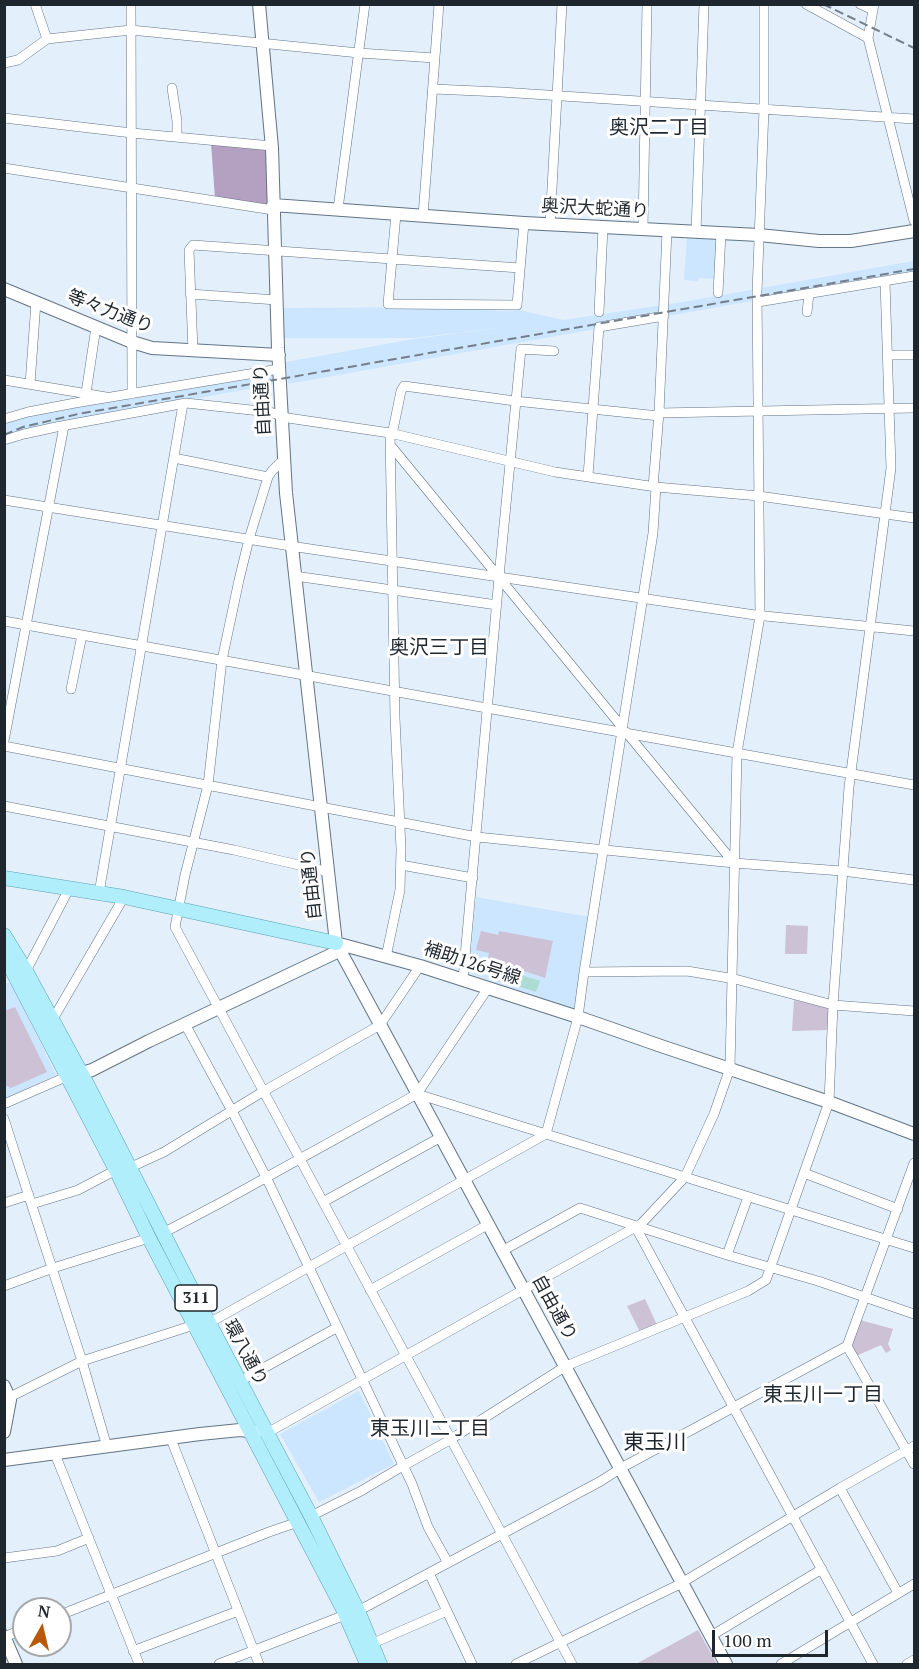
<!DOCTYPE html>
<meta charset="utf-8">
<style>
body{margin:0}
#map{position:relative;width:919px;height:1669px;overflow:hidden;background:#e3effb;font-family:"PT Serif",serif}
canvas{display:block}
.frame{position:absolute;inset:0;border:6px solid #1f272e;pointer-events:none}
.north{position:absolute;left:12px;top:1597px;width:60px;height:60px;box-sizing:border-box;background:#fff;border:2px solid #a5a9ab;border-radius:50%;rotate:8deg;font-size:16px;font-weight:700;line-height:24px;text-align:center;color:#1f272e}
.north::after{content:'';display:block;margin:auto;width:21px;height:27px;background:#b75908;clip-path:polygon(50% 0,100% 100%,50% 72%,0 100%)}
.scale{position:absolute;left:712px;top:1630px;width:116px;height:27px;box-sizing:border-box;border:3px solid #1f272e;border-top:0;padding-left:8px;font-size:18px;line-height:21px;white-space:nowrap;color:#1f272e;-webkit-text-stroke:4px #fff;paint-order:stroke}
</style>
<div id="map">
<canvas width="919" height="1669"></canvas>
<div class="frame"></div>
<div class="north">N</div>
<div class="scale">100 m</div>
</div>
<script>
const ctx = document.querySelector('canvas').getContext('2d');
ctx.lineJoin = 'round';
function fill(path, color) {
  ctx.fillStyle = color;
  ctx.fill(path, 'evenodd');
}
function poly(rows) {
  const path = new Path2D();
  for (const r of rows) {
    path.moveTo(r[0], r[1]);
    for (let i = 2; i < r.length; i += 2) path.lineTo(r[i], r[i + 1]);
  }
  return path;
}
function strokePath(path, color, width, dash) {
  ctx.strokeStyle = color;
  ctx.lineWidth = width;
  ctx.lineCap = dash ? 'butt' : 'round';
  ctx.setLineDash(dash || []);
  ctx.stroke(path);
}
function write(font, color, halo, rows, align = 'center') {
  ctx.font = font + ' "PT Serif","Noto Sans JP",serif';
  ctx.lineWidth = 6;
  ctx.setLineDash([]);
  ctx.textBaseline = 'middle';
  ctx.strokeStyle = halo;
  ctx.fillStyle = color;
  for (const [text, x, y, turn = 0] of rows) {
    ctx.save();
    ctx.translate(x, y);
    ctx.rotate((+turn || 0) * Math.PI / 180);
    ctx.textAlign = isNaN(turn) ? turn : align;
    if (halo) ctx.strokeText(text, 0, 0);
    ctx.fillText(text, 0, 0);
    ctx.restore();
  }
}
fill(poly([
 [687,237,718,238,716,279,698,278,698,281,684,280],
 [914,261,914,274,735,304,288,384,286,362,414,339,505,327,414,338,284,338,284,308,478,307,499,311,519,310,563,320,683,302],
 [273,372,275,384,53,425,5,438,4,421,20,416],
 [476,897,589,917,574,1010,469,973],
 [11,982,56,1075,5,1099,5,984],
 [359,1391,394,1464,319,1502,280,1434]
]), '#cbe6fe');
fill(poly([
 [786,925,808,926,807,954,785,954],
 [481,931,498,935,499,931,553,941,545,978,488,959,489,953,476,950],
 [794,1000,829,1008,828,1030,792,1031],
 [15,1007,47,1072,11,1088,5,1085,5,1011],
 [645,1299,658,1327,641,1334,627,1306],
 [860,1320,893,1329,888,1344,891,1350,886,1353,881,1345,856,1356,850,1345],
 [698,1630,717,1664,636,1664]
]), '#cdc1d5');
fill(poly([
 [211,143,270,148,271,206,215,198]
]), '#b4a0c0');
fill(poly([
 [512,972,540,981,536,992,509,983]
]), '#acdcd2');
const street = poly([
 [35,4,47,39],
 [131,4,132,394],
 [806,4,868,38],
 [860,4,873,10],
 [874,4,868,38,914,221],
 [4,63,18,60,47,39,131,30,359,53,435,58],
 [172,88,177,121,177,137],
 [433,89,501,92,914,119],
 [4,118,132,133,272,146],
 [4,168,273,210],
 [338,209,365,4],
 [396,214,388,304,517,305,524,223],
 [423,216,439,4],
 [550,225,562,4],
 [643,229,647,4],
 [696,232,704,4],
 [718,293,721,233],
 [190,294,277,300],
 [758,302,914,276],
 [599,312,603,227],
 [807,312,809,294],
 [193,351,189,250,193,245,520,268],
 [888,355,914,355],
 [4,380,106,397],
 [30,384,36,302],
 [86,393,96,327],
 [659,413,914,408],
 [4,419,28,412,75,403,279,369],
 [4,440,24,434,56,427,186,403,270,412,288,418,390,433,555,472,656,487,759,496,914,518],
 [391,446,622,727],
 [174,458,268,477],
 [284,459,272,471,268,477,249,539,239,580,222,660,208,785,185,875,175,927,572,1664],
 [588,476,599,327,664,316],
 [653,487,659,413,667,231],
 [4,500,297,547,755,615,914,631],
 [295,576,497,605],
 [4,621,914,785],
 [71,689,82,635],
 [626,732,734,863],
 [4,741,64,426],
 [4,746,477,837,734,863,842,871,914,880],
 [4,806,234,850,329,872],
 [401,865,473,878],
 [99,893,183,404],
 [386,957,400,890,401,849,395,718,390,433,393,430,401,391,404,386,515,401,659,416],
 [26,971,70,887],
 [584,972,687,971,735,979,833,1005,914,1011],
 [463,979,499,577,521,349,554,351],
 [53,1019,124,897],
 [185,1024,232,1111,266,1177,412,1484,428,1527,448,1563],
 [417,1094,914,1248],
 [4,1104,68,1076],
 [4,1119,82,1361,107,1447],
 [129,1168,164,1152,264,1091,380,1025,420,966],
 [804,1173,898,1209],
 [323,1202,441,1137],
 [4,1203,29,1195],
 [32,1204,78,1190,116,1170],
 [635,1226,873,1664],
 [163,1233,220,1203,417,1094,488,988],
 [502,1251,580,1208,727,1255,818,1281,914,1314],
 [727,1255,748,1197],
 [4,1286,53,1268,149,1238],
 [370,1290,489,1224],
 [209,1323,546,1134,578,1017,584,972,653,533,656,487],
 [847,1346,914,1464],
 [240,1381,336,1328],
 [10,1397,82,1361,194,1325],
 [267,1433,641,1224,685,1177,714,1114,730,1068,737,753,760,616,757,292,764,109,764,4],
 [171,1439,259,1664],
 [55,1454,139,1664],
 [840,1488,898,1593],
 [311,1516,361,1491,403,1466,448,1441,566,1366,748,1291,766,1280,829,1102,833,1005,849,787,891,468,885,281],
 [4,1558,57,1551,89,1538],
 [429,1573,472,1664],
 [358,1611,601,1481,621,1468,847,1346,914,1163],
 [60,1615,269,1532,298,1522],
 [711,1636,822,1569],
 [4,1637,24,1629],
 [371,1644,447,1611],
 [133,1651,238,1611],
 [219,1664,345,1615],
 [516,1664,678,1585,840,1488,914,1446],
 [781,1664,914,1584],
 [907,1664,914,1660]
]);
const secondary = poly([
 [259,4,272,148,278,348,286,493,336,943,726,1664],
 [273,205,524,223,759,235,819,241,851,241,914,231],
 [4,289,132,342,152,348,279,355],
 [336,943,420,966,578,1017,661,1046,829,1102,914,1134],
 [72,1076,92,1070,149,1041,339,951],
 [4,1386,10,1400,4,1432],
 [4,1460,200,1434,240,1430,256,1432],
 [4,1636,16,1664]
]);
const primary = poly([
 [4,878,124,897,336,943],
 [4,935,26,971,86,1082,209,1323,311,1516,358,1611,380,1664],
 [4,955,116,1170,149,1238,342,1607,367,1664]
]);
strokePath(street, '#627485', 10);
strokePath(secondary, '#627485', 14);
strokePath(primary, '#5ba1b1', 15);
strokePath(street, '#fff', 9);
strokePath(secondary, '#fff', 12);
strokePath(primary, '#b0eefb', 14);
strokePath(poly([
 [823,4,914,48],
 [4,435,23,427,78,414,914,269]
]), '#757e88', 2, [9, 4.5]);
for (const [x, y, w] of [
 [196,1298,42]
]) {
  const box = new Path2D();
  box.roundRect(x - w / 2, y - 13, w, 26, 4.5);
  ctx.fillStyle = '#fff';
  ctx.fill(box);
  strokePath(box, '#1f272e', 1.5);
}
write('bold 16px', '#1f272e', null, [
 ["311",196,1298]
]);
write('18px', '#1f272e', '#fff', [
 ["奥沢大蛇通り",595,209,3],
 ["等々力通り",110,312,21],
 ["自由通り",263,400,-93],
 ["自由通り",312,884,-96],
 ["補助126号線",472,964,18],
 ["自由通り",554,1308,61],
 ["環八通り",245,1353,62]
]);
write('20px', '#1f272e', '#fff', [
 ["奥沢二丁目",659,128],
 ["奥沢三丁目",439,648],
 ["東玉川一丁目",823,1395],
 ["東玉川二丁目",430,1429]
]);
write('21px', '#1f272e', '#fff', [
 ["東玉川",655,1443]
]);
</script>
